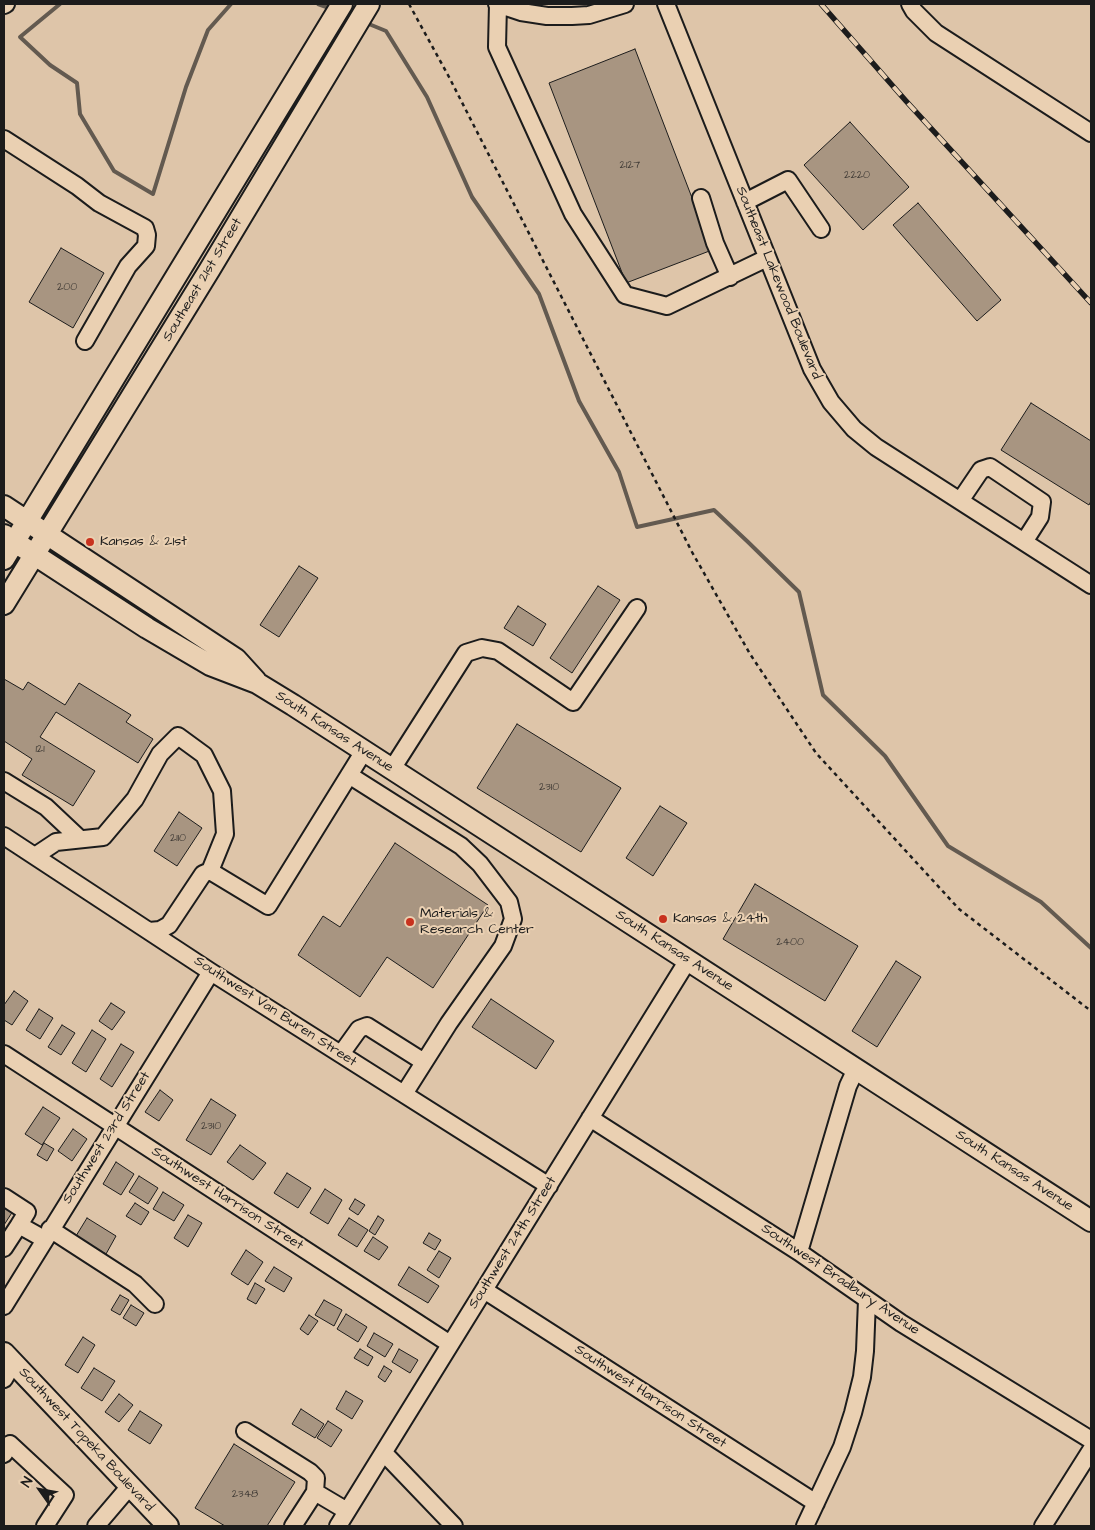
<!DOCTYPE html>
<style>
body{margin:0}
#map{position:relative;width:1095px;height:1530px;overflow:hidden;background:#dec5a9;font-family:"Architects Daughter",sans-serif}
canvas{display:block}
.frame{position:absolute;inset:0;border:5px solid #1c1c1c;pointer-events:none}
.north{position:absolute;left:15px;top:1465px;width:50px;height:50px;-webkit-text-stroke:4px #ead0b2;paint-order:stroke;rotate:302deg;font-size:14px;font-weight:700;line-height:20px;text-align:center;color:#1c1c1c}
.north::after{content:'';display:block;margin:auto;width:18px;height:22px;background:#1c1c1c;clip-path:polygon(50% 0,100% 100%,50% 72%,0 100%)}
</style>
<div id="map">
<canvas width="1095" height="1530"></canvas>
<div class="frame"></div>
<div class="north">N</div>
</div>
<script>
const ctx = document.querySelector('canvas').getContext('2d');
ctx.lineJoin = 'round';
function poly(rows) {
  const path = new Path2D();
  for (const r of rows) {
    path.moveTo(r[0], r[1]);
    for (let i = 2; i < r.length; i += 2) path.lineTo(r[i], r[i + 1]);
  }
  return path;
}
function strokePath(path, color, width, dash) {
  ctx.strokeStyle = color;
  ctx.lineWidth = width;
  ctx.lineCap = dash ? 'butt' : 'round';
  ctx.setLineDash(dash || []);
  ctx.stroke(path);
}
function fill(path, color) {
  ctx.fillStyle = color;
  ctx.fill(path, 'evenodd');
}
function write(font, color, halo, rows, align = 'center') {
  ctx.font = font + ' "Architects Daughter",sans-serif';
  ctx.lineWidth = 4;
  ctx.setLineDash([]);
  ctx.textBaseline = 'middle';
  ctx.strokeStyle = halo;
  ctx.fillStyle = color;
  for (const [text, x, y, turn = 0] of rows) {
    ctx.save();
    ctx.translate(x, y);
    ctx.rotate((+turn || 0) * Math.PI / 180);
    ctx.textAlign = isNaN(turn) ? turn : align;
    if (halo) ctx.strokeText(text, 0, 0);
    ctx.fillText(text, 0, 0);
    ctx.restore();
  }
}
strokePath(poly([
 [60,4,20,37,50,65,77,83,80,114,114,171,153,194,186,87,208,30,231,4],
 [318,4,332,9],
 [364,22,386,31,427,97,472,197,539,294,579,401,619,472,637,527,714,510,748,542,799,592,823,695,885,756,948,846,1041,902,1091,948]
]), '#635a50', 4);
const building = poly([
 [635,49,712,250,626,283,549,83,635,49],
 [850,122,909,187,863,230,804,165,850,122],
 [918,203,1001,300,977,321,893,225,918,203],
 [61,248,104,273,73,328,29,302,61,248],
 [1031,403,1091,441,1091,501,1089,505,1001,450,1031,403],
 [299,566,318,578,279,637,260,625,299,566],
 [598,586,620,600,572,673,550,658,598,586],
 [518,606,546,624,533,646,504,628,518,606],
 [4,679,23,690,28,682,65,705,79,683,131,715,126,722,153,739,138,763,56,712,40,737,95,771,73,806,22,775,32,759,4,741,4,679],
 [517,724,621,788,581,852,477,788,517,724],
 [660,806,687,823,653,876,626,858,660,806],
 [179,812,202,828,177,866,154,851,179,812],
 [395,843,488,905,433,988,387,957,360,997,298,955,323,916,340,927,395,843],
 [755,884,858,946,825,1001,723,939,755,884],
 [896,961,921,977,877,1047,852,1031,896,961],
 [14,991,28,1001,12,1025,4,1020,4,1005,14,991],
 [491,999,554,1041,536,1069,472,1027,491,999],
 [111,1003,125,1012,112,1030,99,1021,111,1003],
 [39,1009,53,1018,40,1039,26,1030,39,1009],
 [62,1025,75,1033,61,1055,48,1047,62,1025],
 [92,1030,106,1039,86,1072,72,1063,92,1030],
 [121,1044,134,1052,112,1087,100,1079,121,1044],
 [160,1090,173,1100,159,1121,145,1112,160,1090],
 [211,1099,236,1115,211,1155,186,1140,211,1099],
 [43,1107,60,1118,42,1145,25,1134,43,1107],
 [73,1129,87,1139,72,1161,58,1151,73,1129],
 [44,1143,54,1149,47,1161,37,1155,44,1143],
 [240,1145,266,1163,253,1180,227,1162,240,1145],
 [116,1162,134,1174,121,1195,103,1184,116,1162],
 [287,1173,311,1188,298,1208,274,1193,287,1173],
 [139,1176,158,1188,148,1204,129,1192,139,1176],
 [325,1189,342,1200,328,1224,310,1213,325,1189],
 [163,1192,184,1205,174,1221,153,1209,163,1192],
 [355,1199,365,1205,358,1215,349,1209,355,1199],
 [135,1203,149,1212,141,1225,126,1216,135,1203],
 [4,1205,13,1211,4,1225,4,1205],
 [188,1215,202,1223,188,1247,174,1238,188,1215],
 [378,1216,384,1220,375,1235,369,1231,378,1216],
 [87,1218,116,1236,106,1254,76,1236,87,1218],
 [349,1218,368,1230,357,1247,338,1235,349,1218],
 [429,1233,441,1240,435,1250,423,1243,429,1233],
 [373,1237,388,1247,379,1260,364,1251,373,1237],
 [246,1250,263,1262,248,1285,231,1274,246,1250],
 [439,1251,451,1258,439,1278,427,1270,439,1251],
 [274,1267,292,1278,284,1292,265,1281,274,1267],
 [409,1267,439,1286,428,1303,398,1285,409,1267],
 [255,1283,265,1289,256,1304,247,1299,255,1283],
 [120,1295,129,1300,120,1315,111,1310,120,1295],
 [324,1300,342,1310,334,1326,315,1315,324,1300],
 [131,1305,144,1313,136,1326,123,1318,131,1305],
 [346,1314,367,1327,358,1342,337,1329,346,1314],
 [309,1315,318,1321,308,1335,300,1329,309,1315],
 [374,1333,393,1344,385,1357,367,1346,374,1333],
 [83,1337,95,1345,78,1373,65,1365,83,1337],
 [360,1349,373,1357,368,1366,354,1358,360,1349],
 [399,1349,418,1360,410,1373,392,1362,399,1349],
 [384,1366,392,1371,385,1382,378,1377,384,1366],
 [94,1368,115,1381,102,1401,81,1388,94,1368],
 [346,1391,363,1401,352,1419,336,1409,346,1391],
 [119,1394,133,1405,119,1422,105,1412,119,1394],
 [301,1409,324,1424,315,1438,292,1424,301,1409],
 [140,1411,162,1425,150,1444,128,1430,140,1411],
 [328,1421,342,1430,331,1447,317,1438,328,1421],
 [234,1444,295,1482,267,1526,225,1526,195,1508,234,1444]
]);
fill(building, '#a89581');
strokePath(building, '#1c1c1c', 1);
const minor = poly([
 [497,4,521,12,547,16,572,16,589,15,625,4],
 [498,4,497,47,573,214,625,295,667,306,767,258],
 [666,4,812,369,831,402,854,429,876,447,1091,585],
 [910,4,914,11,936,33,1091,133],
 [4,5,6,4],
 [4,139,77,186,99,203,145,228,147,235,146,246,128,266,85,341],
 [701,198,715,243,730,277],
 [745,202,788,180,821,229],
 [960,501,981,470,990,467,1042,502,1040,517,1024,542],
 [392,769,466,653,482,648,498,651,573,702,637,608],
 [349,775,461,846,480,864,509,902,513,919,503,946,449,1023,404,1094],
 [4,781,46,807,80,839],
 [4,836,211,972,549,1186],
 [35,856,56,842,103,837,135,799,160,754,178,736,204,755,222,791,225,834,210,871],
 [149,931,160,930,169,925,203,874,210,871,268,906,364,751],
 [4,1054,450,1344],
 [341,1054,359,1029,367,1026,424,1062],
 [590,1118,799,1252,901,1323,1091,1440],
 [4,1197,27,1212,19,1225],
 [50,1229,135,1284,155,1304],
 [4,1248,19,1225,44,1239],
 [799,1252,848,1086,856,1069],
 [484,1290,816,1503],
 [4,1306,211,972],
 [4,1379,13,1363],
 [245,1431,310,1472,316,1478,315,1492,347,1511],
 [384,1453,454,1526],
 [4,1454,10,1444,65,1495,45,1526],
 [96,1526,130,1486],
 [293,1526,315,1492],
 [338,1526,688,960],
 [805,1526,842,1447,853,1413,862,1377,865,1351,867,1300],
 [1043,1526,1091,1450]
]);
const major = poly([
 [4,506,236,659,256,681],
 [4,535,147,628,210,665,257,683,293,705,1091,1221],
 [4,559,342,4],
 [4,604,210,269,369,4],
 [4,1353,168,1526]
]);
strokePath(minor, '#1c1c1c', 20);
strokePath(major, '#1c1c1c', 24);
strokePath(poly([
 [409,4,449,77,692,552,750,654,816,753,959,909,1091,1011]
]), '#1c1c1c', 2.5, [4, 4]);
strokePath(minor, '#ead0b2', 16);
strokePath(major, '#ead0b2', 20);
const rail = poly([
 [821,4,906,101,1091,303]
]);
strokePath(rail, '#1c1c1c', 5.5);
strokePath(rail, '#ead0b2', 4, [11]);
for (const [x, y, r, color] of [
 [90,542,5,"#c8321e"],
 [663,919,5,"#c8321e"],
 [410,922,5,"#c8321e"]
]) {
  const dot = new Path2D();
  dot.arc(x, y, r, 0, 2 * Math.PI);
  ctx.fillStyle = color;
  ctx.fill(dot);
  strokePath(dot, '#ead0b2', 2);
}
write('11px', '#3f3a35', null, [
 ["2127",630,166],
 ["2220",857,176],
 ["200",67,288],
 ["121",40,750],
 ["2310",549,788],
 ["2110",178,839],
 ["2400",790,943],
 ["2310",211,1127],
 ["2348",245,1495]
]);
write('14px', '#1c1c1c', '#ead0b2', [
 ["Southeast 21st Street",203,280,-59],
 ["Southeast Lakewood Boulevard",778,283,68],
 ["South Kansas Avenue",334,732,33],
 ["South Kansas Avenue",674,951,33],
 ["Southwest Van Buren Street",275,1012,33],
 ["Southwest 23rd Street",107,1138,-58],
 ["South Kansas Avenue",1014,1171,33],
 ["Southwest Harrison Street",227,1199,33],
 ["Southwest 24th Street",513,1243,-58],
 ["Southwest Bradbury Avenue",840,1280,34],
 ["Southwest Harrison Street",650,1397,33],
 ["Southwest Topeka Boulevard",86,1440,47]
]);
write('14px', '#1c1c1c', '#ead0b2', [
 ["Kansas & 21st",100,542],
 ["Materials &",420,914],
 ["Research Center",420,930],
 ["Kansas & 24th",673,919]
], 'left');
</script>
